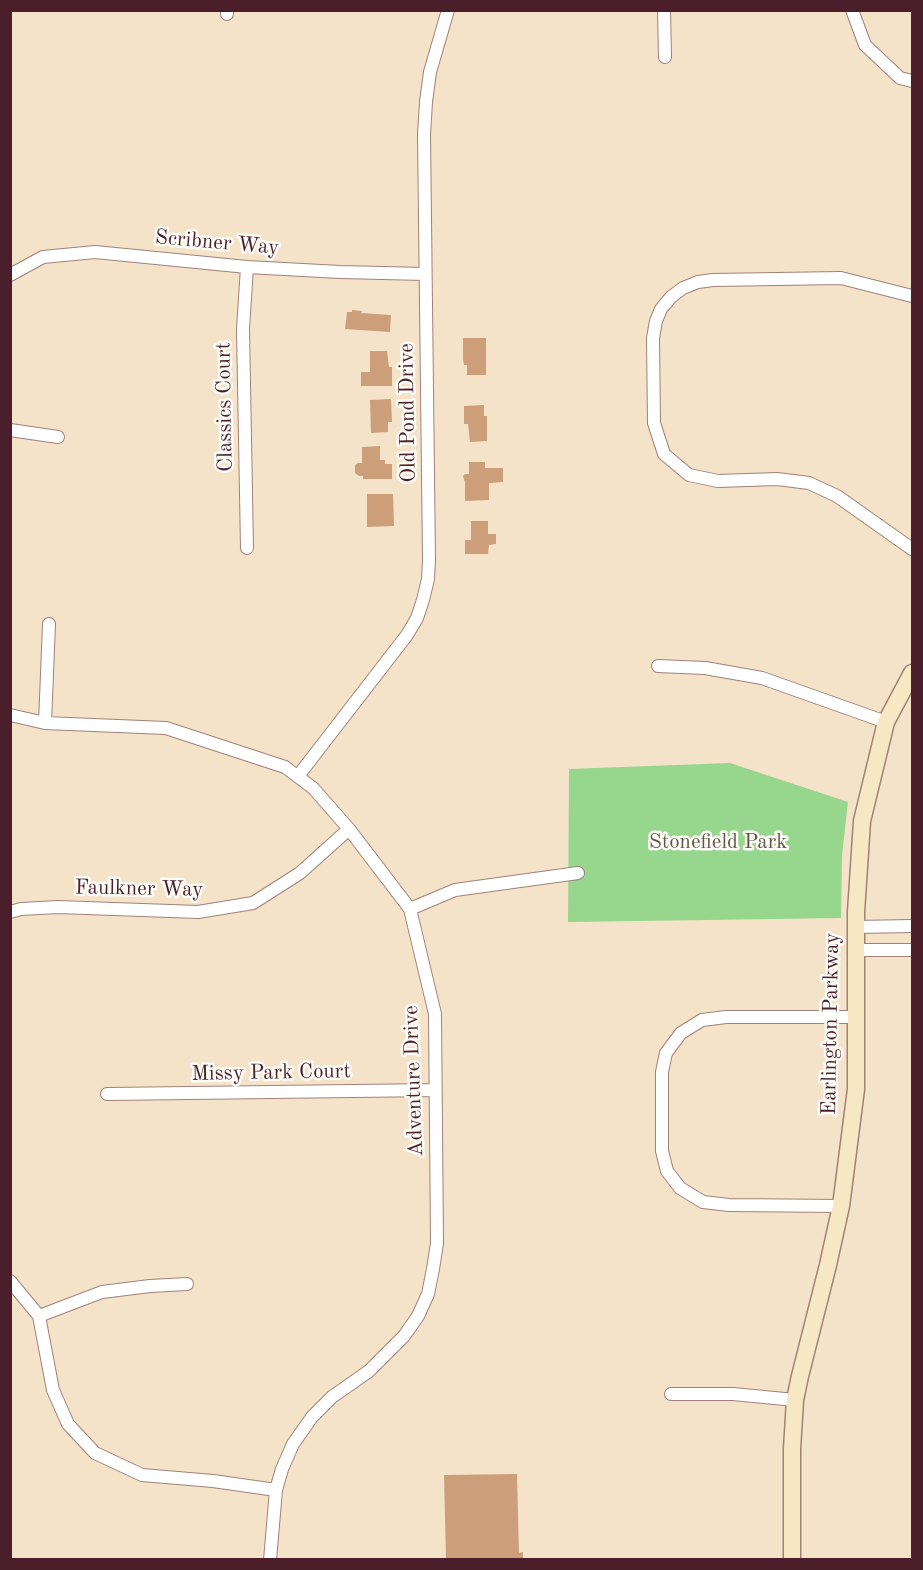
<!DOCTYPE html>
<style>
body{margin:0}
#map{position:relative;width:923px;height:1570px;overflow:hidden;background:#f5e3c9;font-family:"Old Standard TT",serif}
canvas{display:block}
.frame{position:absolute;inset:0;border:12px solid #4a1f2b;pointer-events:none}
</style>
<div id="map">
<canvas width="923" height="1570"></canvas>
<div class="frame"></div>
</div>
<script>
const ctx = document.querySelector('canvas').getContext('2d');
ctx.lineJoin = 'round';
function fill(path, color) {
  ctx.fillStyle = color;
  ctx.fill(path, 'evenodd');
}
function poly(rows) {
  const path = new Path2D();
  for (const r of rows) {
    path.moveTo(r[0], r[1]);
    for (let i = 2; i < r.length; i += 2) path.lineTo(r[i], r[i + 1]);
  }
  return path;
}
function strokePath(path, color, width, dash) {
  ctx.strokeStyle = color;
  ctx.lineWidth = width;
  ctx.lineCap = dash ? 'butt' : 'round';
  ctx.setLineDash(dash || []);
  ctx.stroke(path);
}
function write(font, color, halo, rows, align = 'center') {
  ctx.font = font + ' "Old Standard TT",serif';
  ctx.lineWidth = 5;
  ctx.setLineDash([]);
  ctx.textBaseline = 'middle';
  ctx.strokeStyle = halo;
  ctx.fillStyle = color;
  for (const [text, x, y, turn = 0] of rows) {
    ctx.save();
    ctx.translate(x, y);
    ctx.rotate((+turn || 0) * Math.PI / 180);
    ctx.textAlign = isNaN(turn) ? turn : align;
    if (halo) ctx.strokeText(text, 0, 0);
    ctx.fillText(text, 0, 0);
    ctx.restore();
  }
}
fill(poly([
 [730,763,848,802,842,855,841,918,568,922,569,769]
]), '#96d68d');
fill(poly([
 [352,310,362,311,361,313,391,315,390,332,345,329,347,312,352,312],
 [463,338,486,338,486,375,467,375,467,365,464,365,463,359],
 [370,351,387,351,389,367,392,367,392,386,361,386,361,372,370,372],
 [391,399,392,422,388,422,388,432,371,433,370,400],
 [484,405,484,416,487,416,487,441,470,442,468,424,464,424,464,406],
 [380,446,380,460,385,460,385,464,392,464,392,479,363,479,363,476,359,476,355,473,355,465,358,463,362,463,362,447],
 [469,462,485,462,485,468,503,468,503,482,489,483,489,500,465,501,465,482,463,476,465,474,469,474],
 [367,494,393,494,394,526,367,527],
 [471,521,488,521,488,534,496,534,496,544,489,545,488,554,465,554,465,540,471,540],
 [517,1474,519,1553,523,1552,523,1560,446,1560,444,1475]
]), '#cc9f7a');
const street = poly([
 [227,10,227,14],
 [664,10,665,57],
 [852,10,865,45,900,78,912,81],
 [247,267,243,329,247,548],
 [10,275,43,257,95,252,247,267,340,272,425,274],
 [912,296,841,278,713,280,698,282,683,288,671,297,661,309,656,321,653,338,654,423,664,454,689,475,718,481,777,479,809,483,837,496,912,549],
 [10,430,58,437],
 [658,666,705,668,762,678,886,722],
 [10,715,45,723,166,728,285,767,313,788,349,829,410,909,435,1014,437,1243,433,1269,428,1294,418,1316,404,1336,369,1371,332,1397,312,1417,293,1444,282,1469,276,1490,270,1560],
 [45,723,49,624],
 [298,776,407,635,417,618,423,600,428,579,429,560,424,134,426,102,430,72,448,10],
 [410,909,455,890,578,873],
 [10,912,21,909,58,907,198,912,253,903,300,873,349,829],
 [855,927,912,926],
 [855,950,912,950],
 [107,1094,435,1090],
 [841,1206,729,1205,703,1202,680,1188,667,1171,662,1151,662,1072,666,1053,681,1033,702,1020,726,1017,855,1017],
 [10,1281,39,1316,53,1390,68,1424,95,1453,142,1475,213,1481,276,1490],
 [39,1316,102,1292,150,1286,187,1284],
 [671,1394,733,1394,795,1400]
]);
const secondary = poly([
 [792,1560,792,1449,795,1400,800,1376,828,1265,841,1206,856,1089,856,912,862,821,886,722,912,673]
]);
strokePath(street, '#a0817a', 14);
strokePath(secondary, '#a0817a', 19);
strokePath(street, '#fff', 12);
strokePath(secondary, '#f8e7c3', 16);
write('21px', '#4a1f2b', '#fdfcf7', [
 ["Scribner Way",217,243,5],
 ["Classics Court",225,407,-91],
 ["Old Pond Drive",408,413,-91],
 ["Faulkner Way",139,889,1],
 ["Earlington Parkway",831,1024,-89],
 ["Missy Park Court",271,1073,-1],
 ["Adventure Drive",414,1081,-92]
]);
write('21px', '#615648', '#fdfcf7', [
 ["Stonefield Park",718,842]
]);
</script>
